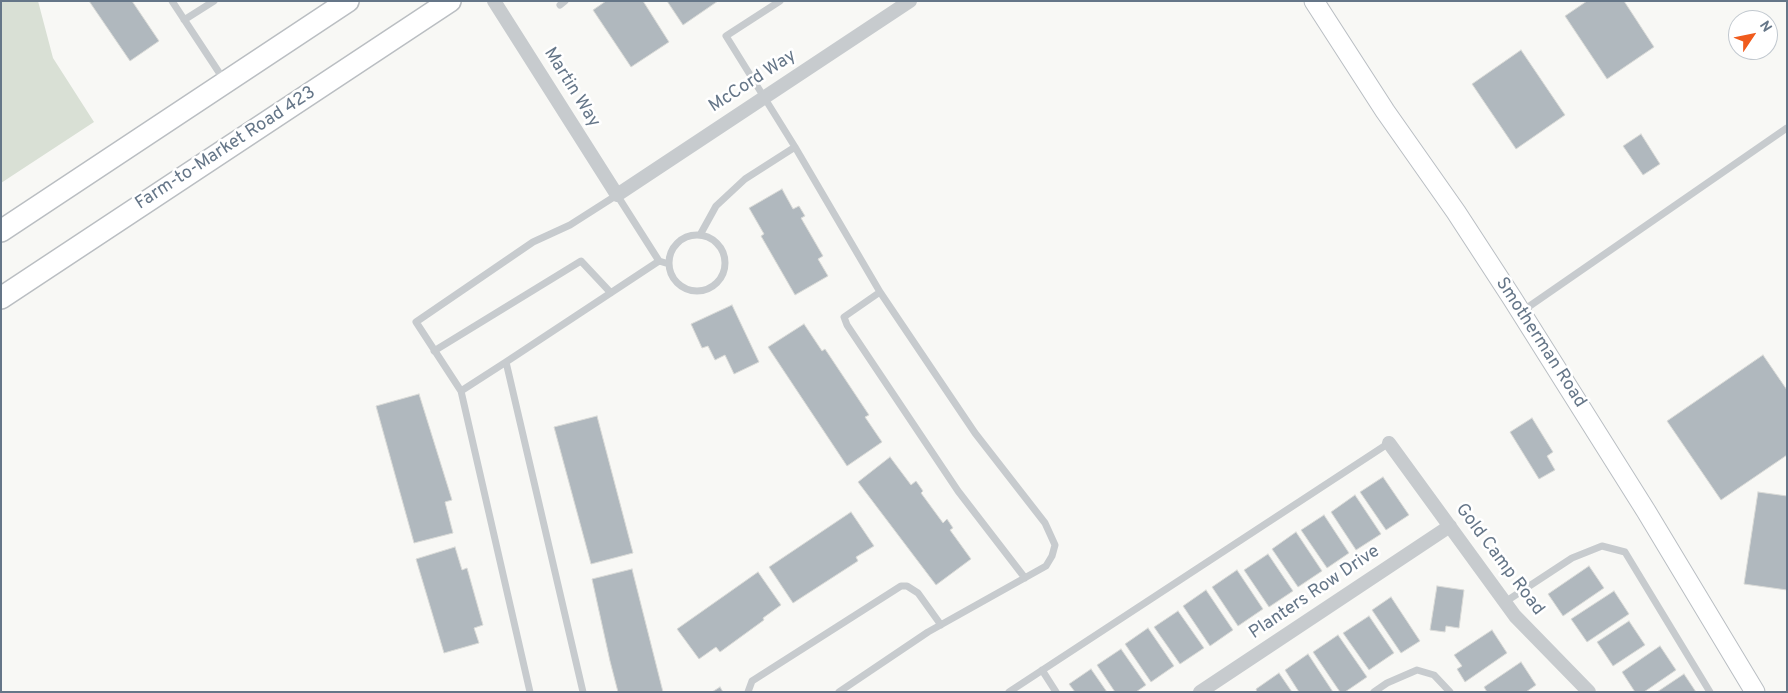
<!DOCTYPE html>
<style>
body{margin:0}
#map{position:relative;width:1788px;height:693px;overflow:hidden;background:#f8f8f5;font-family:Overpass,sans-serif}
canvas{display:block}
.frame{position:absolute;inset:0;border:2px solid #657688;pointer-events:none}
.north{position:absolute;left:1728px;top:10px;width:50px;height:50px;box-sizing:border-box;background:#fff;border:1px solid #c1c8cf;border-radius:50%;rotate:56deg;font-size:14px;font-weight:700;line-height:20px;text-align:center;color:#657688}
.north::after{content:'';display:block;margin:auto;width:18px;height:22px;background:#f05b1d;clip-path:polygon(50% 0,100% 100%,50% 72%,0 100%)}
</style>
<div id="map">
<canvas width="1788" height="693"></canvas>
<div class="frame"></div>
<div class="north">N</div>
</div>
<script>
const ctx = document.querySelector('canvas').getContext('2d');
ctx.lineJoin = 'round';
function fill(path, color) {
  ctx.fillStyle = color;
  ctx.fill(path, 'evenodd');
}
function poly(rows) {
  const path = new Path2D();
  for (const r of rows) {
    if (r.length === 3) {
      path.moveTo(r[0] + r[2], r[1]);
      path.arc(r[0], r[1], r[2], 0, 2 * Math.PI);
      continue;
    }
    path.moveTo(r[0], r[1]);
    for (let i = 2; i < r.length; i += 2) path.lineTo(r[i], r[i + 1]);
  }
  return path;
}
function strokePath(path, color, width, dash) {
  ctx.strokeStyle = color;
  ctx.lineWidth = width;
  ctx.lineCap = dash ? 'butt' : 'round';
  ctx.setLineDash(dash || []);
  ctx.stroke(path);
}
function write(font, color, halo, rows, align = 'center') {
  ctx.font = font + ' Overpass,sans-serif';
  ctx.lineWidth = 5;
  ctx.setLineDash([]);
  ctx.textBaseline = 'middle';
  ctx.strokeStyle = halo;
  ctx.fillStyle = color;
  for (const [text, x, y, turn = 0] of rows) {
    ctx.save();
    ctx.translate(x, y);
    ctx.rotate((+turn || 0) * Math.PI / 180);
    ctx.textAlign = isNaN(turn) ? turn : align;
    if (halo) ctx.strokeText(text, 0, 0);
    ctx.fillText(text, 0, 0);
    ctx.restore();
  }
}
fill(poly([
 [1,1,38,1,53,58,94,122,1,183]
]), '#d9e0d5');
const building = poly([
 [89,1,132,1,159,41,130,61,89,1],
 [606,1,643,1,669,42,631,67,593,10,606,1],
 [667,1,718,1,683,25,667,1],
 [1587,1,1624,1,1654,47,1607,79,1565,16,1587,1],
 [1521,50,1565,115,1516,149,1472,84,1521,50],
 [1641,134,1660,164,1643,175,1623,146,1641,134],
 [782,189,793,209,799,206,805,216,801,218,823,256,818,259,828,276,795,295,761,236,764,234,749,208,782,189],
 [732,305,759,362,734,374,725,355,715,360,708,346,702,348,691,324,732,305],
 [804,324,822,351,825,349,869,415,865,417,882,442,847,466,768,347,804,324],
 [1763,355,1787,390,1787,455,1721,500,1667,421,1763,355],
 [419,394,452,500,445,502,453,533,414,543,376,406,419,394],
 [597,416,633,553,591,564,554,427,597,416],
 [1532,418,1553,452,1547,456,1555,470,1539,479,1510,432,1532,418],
 [890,457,911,485,916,481,923,491,921,493,943,523,947,519,953,528,950,530,971,559,936,585,858,482,890,457],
 [1383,477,1409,515,1386,530,1360,492,1383,477],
 [1758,492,1787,496,1787,590,1744,584,1758,492],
 [1355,495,1381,534,1356,550,1331,512,1355,495],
 [851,512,874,546,856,557,858,561,793,603,769,567,851,512],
 [1324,515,1349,553,1327,568,1301,530,1324,515],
 [1296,532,1322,571,1298,587,1272,549,1296,532],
 [455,547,462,570,467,568,483,625,474,628,479,643,444,653,416,559,455,547],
 [1268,554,1293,591,1269,607,1244,570,1268,554],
 [1589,566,1604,588,1563,616,1548,594,1589,566],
 [632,569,663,692,618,692,610,661,592,579,632,569],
 [1237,570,1263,609,1238,626,1212,587,1237,570],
 [758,572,781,605,763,618,764,620,720,652,716,647,699,659,677,629,758,572],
 [1437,586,1464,590,1459,628,1446,626,1445,632,1430,630,1437,586],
 [1206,590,1233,630,1210,646,1183,606,1206,590],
 [1614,591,1629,614,1587,642,1571,619,1614,591],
 [1391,597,1420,641,1401,653,1372,610,1391,597],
 [1178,611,1204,648,1180,664,1154,627,1178,611],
 [1369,616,1394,653,1369,670,1343,633,1369,616],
 [1629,621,1645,645,1613,666,1597,642,1629,621],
 [1148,628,1174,666,1151,682,1125,644,1148,628],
 [1492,630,1507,653,1465,682,1457,669,1462,666,1454,655,1492,630],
 [1338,635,1367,677,1345,692,1340,692,1313,652,1338,635],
 [1660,646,1676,670,1644,692,1635,692,1622,672,1660,646],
 [1121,649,1146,685,1136,692,1115,692,1097,665,1121,649],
 [1308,654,1333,692,1299,692,1285,670,1308,654],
 [1521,662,1536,685,1526,692,1487,692,1484,687,1521,662],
 [1091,669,1107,692,1075,692,1069,684,1091,669],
 [1279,673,1292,692,1257,692,1256,689,1279,673],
 [1684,674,1696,692,1657,692,1684,674],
 [720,687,723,692,712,692,720,687]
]);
fill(building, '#b0b8be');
strokePath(building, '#d9dad7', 1);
const secondary = poly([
 [1314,1,1385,111,1456,212,1512,298,1646,511,1755,692]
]);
const primary = poly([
 [1,231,348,1],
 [1,298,450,1]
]);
strokePath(secondary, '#b9bec3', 21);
strokePath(primary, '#babec2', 24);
strokePath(poly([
 [172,1,224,80],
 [780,1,726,36,795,147],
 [560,5,565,1],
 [184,20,214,1],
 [700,235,716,206,745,179,795,147,880,292,975,433,1045,523,1055,545,1052,556,1046,566,928,632,839,692],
 [697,263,28],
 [880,292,844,317,847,325,958,491,1025,578],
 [1521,312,1787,128],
 [434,351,581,261,611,293],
 [506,362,461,391,530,692],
 [461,391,416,322,533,242,570,225,617,195,659,261,669,264],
 [1505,602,1572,558,1602,546,1625,552,1710,692],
 [1042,670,1056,692],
 [583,692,506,362,659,261],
 [748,692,752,681,901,586,907,586,918,593,941,625],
 [1009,692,1389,443],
 [1374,692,1387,683,1417,670,1434,675,1450,692]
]), '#c7cbce', 7);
strokePath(poly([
 [494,1,617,195,910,1],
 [1389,443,1515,616,1589,692],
 [1200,692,1450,526]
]), '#c7cbce', 14);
strokePath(secondary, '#fff', 19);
strokePath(primary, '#fff', 21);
write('18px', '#657688', '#fff', [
 ["McCord Way",753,82,-33],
 ["Martin Way",571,88,58],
 ["Farm-to-Market Road 423",226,149,-33],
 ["Smotherman Road",1540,343,57],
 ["Gold Camp Road",1499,560,53],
 ["Planters Row Drive",1315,593,-34]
]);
</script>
